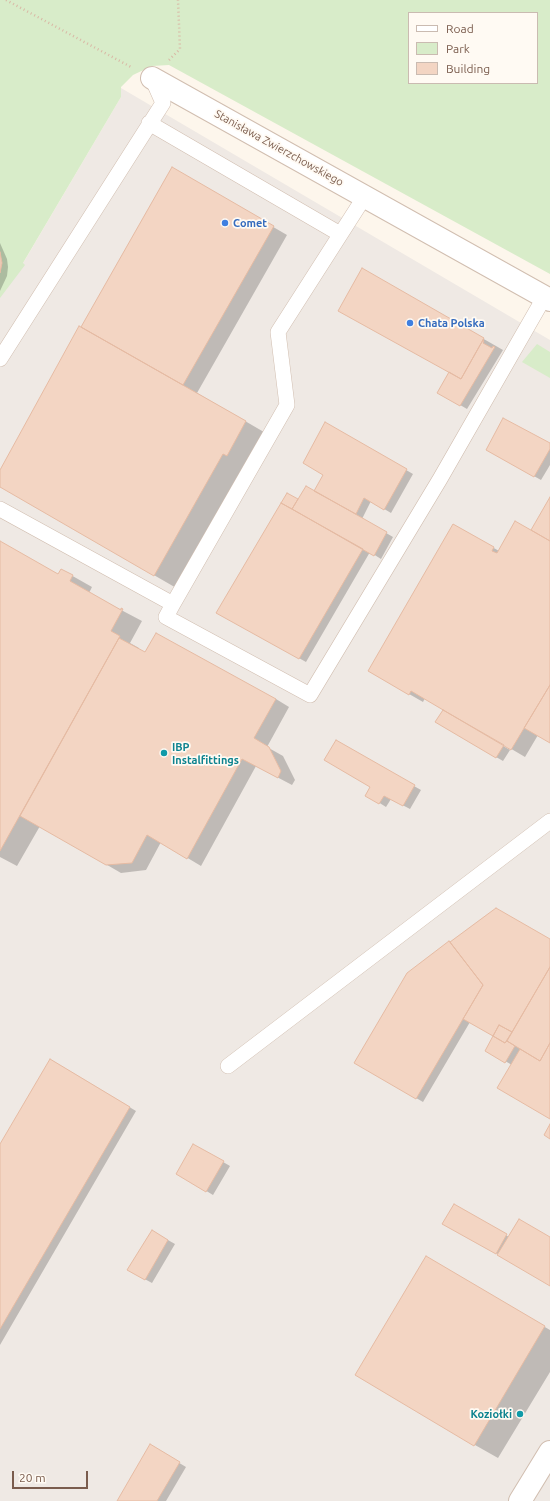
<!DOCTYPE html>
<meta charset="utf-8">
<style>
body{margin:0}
#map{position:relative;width:550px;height:1501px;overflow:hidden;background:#fdf6ec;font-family:Ubuntu,sans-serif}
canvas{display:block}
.legend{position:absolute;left:408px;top:12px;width:130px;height:72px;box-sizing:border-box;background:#fffaf3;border:1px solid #cabbb1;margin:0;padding:5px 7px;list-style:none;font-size:12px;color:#7a5c4d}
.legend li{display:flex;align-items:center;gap:8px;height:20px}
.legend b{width:20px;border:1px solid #cabbb1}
.scale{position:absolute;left:12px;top:1471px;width:76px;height:18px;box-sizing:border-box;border:2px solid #7a5c4d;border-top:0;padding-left:5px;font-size:12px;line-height:14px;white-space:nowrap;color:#7a5c4d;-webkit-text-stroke:3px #fffaf3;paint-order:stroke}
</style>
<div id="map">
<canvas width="550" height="1501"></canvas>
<ul class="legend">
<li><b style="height:5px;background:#fff"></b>Road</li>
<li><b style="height:11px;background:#d8ecc9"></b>Park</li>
<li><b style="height:11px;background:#f3d5c3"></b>Building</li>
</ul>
<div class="scale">20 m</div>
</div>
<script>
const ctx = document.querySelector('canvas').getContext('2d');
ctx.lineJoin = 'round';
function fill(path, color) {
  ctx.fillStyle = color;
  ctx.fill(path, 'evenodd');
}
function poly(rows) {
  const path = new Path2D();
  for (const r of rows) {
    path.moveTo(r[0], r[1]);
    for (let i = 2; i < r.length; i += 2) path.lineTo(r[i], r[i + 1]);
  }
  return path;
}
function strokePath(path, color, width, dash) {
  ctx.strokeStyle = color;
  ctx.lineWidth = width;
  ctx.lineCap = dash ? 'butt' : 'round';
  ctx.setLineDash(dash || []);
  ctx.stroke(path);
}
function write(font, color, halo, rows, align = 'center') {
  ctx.font = font + ' Ubuntu,sans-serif';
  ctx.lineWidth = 3.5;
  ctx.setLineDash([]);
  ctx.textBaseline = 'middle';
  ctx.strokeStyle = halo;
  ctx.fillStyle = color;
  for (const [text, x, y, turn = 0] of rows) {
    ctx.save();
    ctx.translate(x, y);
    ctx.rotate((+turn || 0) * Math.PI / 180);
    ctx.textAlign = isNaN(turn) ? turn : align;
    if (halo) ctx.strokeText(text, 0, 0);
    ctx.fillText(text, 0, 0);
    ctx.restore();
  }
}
fill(poly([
 [121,88,550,340,550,1501,0,1501,0,290,22,265,121,97]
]), '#efe9e4');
fill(poly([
 [0,0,550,0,550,274,169,65,152,66,133,75,121,87,121,97,23,263,25,265,0,298],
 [409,13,537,13,537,83,409,83],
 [537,344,550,352,550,378,522,362]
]), '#d8ecc9');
fill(poly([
 [172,168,287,235,197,393,269,435,178,589,0,486,0,472],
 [0,243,7,259,8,267,7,276,0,291],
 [363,270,503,350,467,409,438,392,450,372],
 [325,423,413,474,391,513,371,501,362,519,393,537,381,559,370,552,306,662,218,613,287,495,298,501,315,492,325,475],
 [550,445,550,465,541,480,487,450],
 [454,525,499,551,550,542,550,742,538,735,525,757,425,698,423,702,369,671],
 [0,542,59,575,62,570,92,587,89,593,142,621,130,643,139,648,138,650,276,699,289,707,267,747,283,756,295,780,292,785,256,766,201,866,161,842,146,870,121,873,40,826,17,866,0,857],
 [443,711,510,750,503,761,436,722],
 [336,742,421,790,410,809,391,799,386,807,367,795,372,787],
 [496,909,550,940,550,1118,512,1065,486,1050,495,1036,470,1022,423,1102,355,1062,408,973],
 [51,1060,136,1111,0,1345,0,1146],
 [194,1145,230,1166,213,1195,177,1173],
 [454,1205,509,1237,550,1238,550,1284,444,1223],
 [152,1231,175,1244,152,1283,128,1270],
 [426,1258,550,1330,550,1372,498,1458,475,1445],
 [151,1446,186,1467,166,1501,118,1501]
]), '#0003');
const building = poly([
 [172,167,274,226,183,385,81,327,172,167],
 [0,252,2,263,0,273,0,252],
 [362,268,484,338,461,379,338,311,362,268],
 [79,326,246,421,227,456,223,454,154,576,0,487,0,470,79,326],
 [483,340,484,341,483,343,492,348,493,346,495,347,460,406,437,393,449,372,461,379,483,340],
 [503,418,550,443,550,449,534,477,486,450,503,418],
 [325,422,407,469,384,510,364,498,356,514,314,491,323,475,303,463,325,422],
 [306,486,387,532,374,556,292,509,306,486],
 [287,493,298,499,292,509,281,503,287,493],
 [550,497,550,541,531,530,550,497],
 [281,503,363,549,299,659,216,613,281,503],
 [515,521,550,541,550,685,511,750,411,691,409,695,368,671,453,524,494,547,492,551,497,553,515,521],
 [0,541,58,574,61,569,73,575,70,581,121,610,121,608,123,609,111,631,120,636,0,851,0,541],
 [156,633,276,699,254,738,269,747,281,771,278,778,242,759,187,859,147,835,132,863,106,865,20,816,119,638,145,652,156,633],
 [550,685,550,743,524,728,550,685],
 [443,710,504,745,496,758,435,722,443,710],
 [336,740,415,785,403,806,384,796,379,804,365,796,370,787,324,760,336,740],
 [496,908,550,939,550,967,512,1032,499,1025,493,1036,463,1019,483,985,450,942,496,908],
 [449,941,483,985,416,1099,354,1063,407,973,449,941],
 [550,967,550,1043,540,1061,507,1041,550,967],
 [499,1025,512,1032,505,1043,493,1036,499,1025],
 [493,1036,505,1043,507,1041,515,1046,505,1063,485,1051,493,1036],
 [550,1043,550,1119,497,1088,520,1049,540,1061,550,1043],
 [50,1059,130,1107,0,1329,0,1144,50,1059],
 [550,1124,550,1139,544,1135,550,1124],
 [193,1144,224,1161,206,1192,176,1174,193,1144],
 [454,1204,507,1234,496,1254,442,1224,454,1204],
 [519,1219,550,1237,550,1286,497,1255,519,1219],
 [152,1230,168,1240,145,1280,127,1270,152,1230],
 [426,1256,545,1326,474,1446,355,1375,426,1256],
 [150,1444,180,1462,157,1501,117,1501,150,1444]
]);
fill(building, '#f3d5c3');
strokePath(building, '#e6bba3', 1);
const service = poly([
 [149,123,340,234],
 [0,359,163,103,152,78],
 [0,509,173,604,166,617,310,695,440,479,545,296],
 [173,604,287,405,278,332,365,196],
 [228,1066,550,821]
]);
const minor = poly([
 [152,78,550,300],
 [520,1501,550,1452]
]);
strokePath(service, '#d1beb0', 16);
strokePath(minor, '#d1beb0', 24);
strokePath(poly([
 [6,0,131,67],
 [169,60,180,49,178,0]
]), '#d9b8a5', 2.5, [1, 3]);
strokePath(service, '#fff', 15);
strokePath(minor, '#fff', 22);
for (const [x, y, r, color] of [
 [225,223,4,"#3f7fe0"],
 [410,323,4,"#3f7fe0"],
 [164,753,4,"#0f9aa8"],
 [520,1414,4,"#0f9aa8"]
]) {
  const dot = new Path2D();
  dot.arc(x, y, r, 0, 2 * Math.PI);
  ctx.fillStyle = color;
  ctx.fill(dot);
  strokePath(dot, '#fffaf3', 1.5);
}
write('11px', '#7a5c4d', '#fffaf3', [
 ["Stanisława Zwierzchowskiego",279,148,29]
]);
write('bold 11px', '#366cbe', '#fffaf3', [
 ["Comet",233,223],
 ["Chata Polska",418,323]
], 'left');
write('bold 11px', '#0d838f', '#fffaf3', [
 ["IBP",172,747],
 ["Instalfittings",172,760],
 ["Koziołki",512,1414,"right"]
], 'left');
</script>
